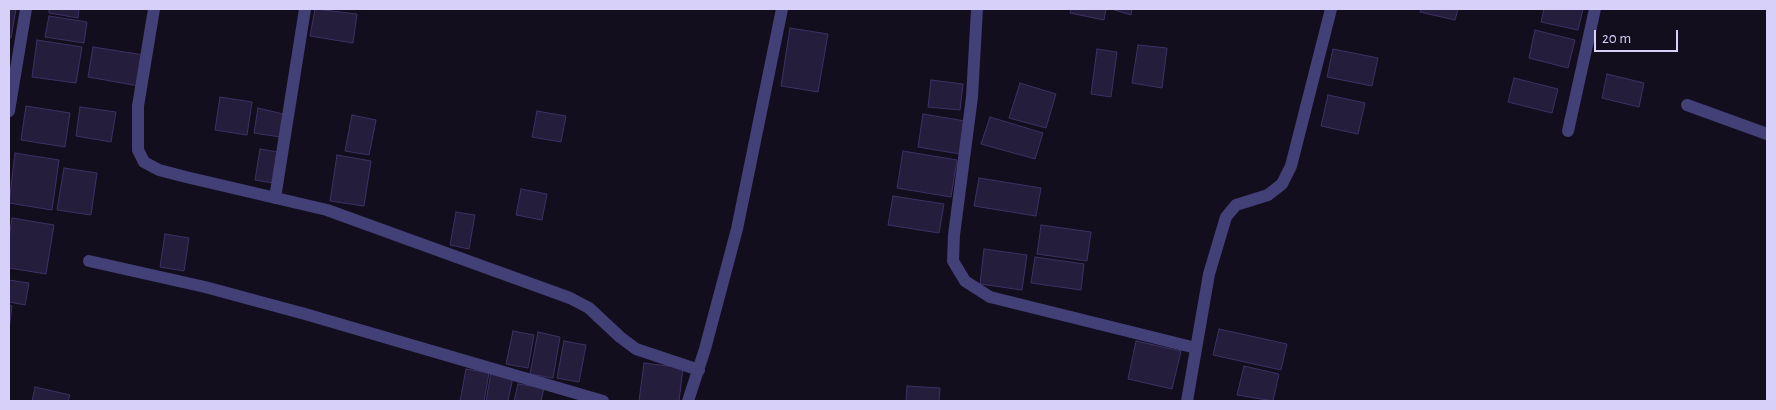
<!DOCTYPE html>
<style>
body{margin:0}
#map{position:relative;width:1776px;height:410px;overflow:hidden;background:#120e1d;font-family:"Alegreya Sans",sans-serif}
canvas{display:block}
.frame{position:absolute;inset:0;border:10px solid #d7d0f9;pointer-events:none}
.scale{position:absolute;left:1594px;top:30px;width:84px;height:22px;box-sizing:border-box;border:2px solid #d7d0f9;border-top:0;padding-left:6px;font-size:15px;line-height:18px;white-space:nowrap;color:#d7d0f9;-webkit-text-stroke:4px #120e1d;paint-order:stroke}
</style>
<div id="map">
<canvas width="1776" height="410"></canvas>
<div class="frame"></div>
<div class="scale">20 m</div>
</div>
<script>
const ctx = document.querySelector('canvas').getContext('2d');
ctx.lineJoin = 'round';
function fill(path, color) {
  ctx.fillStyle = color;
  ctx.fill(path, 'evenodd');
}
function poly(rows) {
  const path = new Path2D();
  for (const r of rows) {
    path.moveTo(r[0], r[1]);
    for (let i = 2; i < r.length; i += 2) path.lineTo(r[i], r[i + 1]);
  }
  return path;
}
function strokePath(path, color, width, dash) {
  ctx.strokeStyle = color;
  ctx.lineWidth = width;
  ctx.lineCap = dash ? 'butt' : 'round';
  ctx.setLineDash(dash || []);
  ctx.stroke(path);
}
const building = poly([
 [9,9,16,9,11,38,9,37,9,9],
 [49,9,79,9,78,18,49,13,49,9],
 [315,9,357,14,353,43,310,36,315,9],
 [1071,9,1106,9,1104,20,1070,13,1071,9],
 [1111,9,1132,9,1131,15,1111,9],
 [1421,9,1458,9,1455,20,1420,12,1421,9],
 [1544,9,1583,9,1578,30,1541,22,1544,9],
 [49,16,87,22,84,43,45,37,49,16],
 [790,28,828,34,818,92,781,86,790,28],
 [1535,30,1575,40,1568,68,1529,58,1535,30],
 [37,40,82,47,76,83,32,77,37,40],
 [1138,45,1167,48,1162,88,1132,83,1138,45],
 [93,47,144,55,139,86,88,77,93,47],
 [1097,49,1117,52,1111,97,1091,94,1097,49],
 [1333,49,1378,58,1372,86,1327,77,1333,49],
 [1607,74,1644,83,1639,107,1602,98,1607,74],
 [1514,78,1558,89,1552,113,1508,102,1514,78],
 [931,80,963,84,960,110,928,107,931,80],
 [1020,83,1056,94,1046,128,1009,118,1020,83],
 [1328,95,1365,103,1358,134,1321,126,1328,95],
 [220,97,252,102,247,135,215,130,220,97],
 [26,106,70,113,65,147,21,140,26,106],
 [80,107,116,112,111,142,76,136,80,107],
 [258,108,283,114,280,137,254,133,258,108],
 [537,111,566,116,561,142,532,137,537,111],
 [923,114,965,121,960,154,918,147,923,114],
 [352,115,376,120,369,155,345,151,352,115],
 [990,117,1043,133,1035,159,981,144,990,117],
 [260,149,278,152,273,183,255,180,260,149],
 [903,151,957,160,951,197,897,188,903,151],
 [15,153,59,160,52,210,9,203,15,153],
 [337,155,371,161,364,206,330,201,337,155],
 [64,168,97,173,91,215,57,210,64,168],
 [979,178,1041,188,1036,216,974,206,979,178],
 [521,189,547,194,542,220,516,215,521,189],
 [893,196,944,204,939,233,888,225,893,196],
 [456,212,475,215,469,249,450,245,456,212],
 [12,218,54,225,46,274,9,268,9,239,12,218],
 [1041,225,1091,232,1087,261,1037,254,1041,225],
 [165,234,189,238,184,271,160,267,165,234],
 [984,249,1027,255,1022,290,980,284,984,249],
 [1035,257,1084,264,1081,290,1031,283,1035,257],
 [9,280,29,283,25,305,9,302,9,280],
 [9,305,12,306,9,329,9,305],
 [1219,329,1287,344,1281,370,1213,355,1219,329],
 [513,331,534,335,528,368,506,364,513,331],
 [538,332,560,337,553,378,530,374,538,332],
 [564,341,586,345,579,382,557,378,564,341],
 [1136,341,1181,351,1172,389,1128,379,1136,341],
 [644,363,683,368,679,401,639,401,644,363],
 [1244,366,1279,374,1273,401,1237,395,1244,366],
 [466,369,489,373,484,401,460,401,466,369],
 [491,373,513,377,508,401,486,401,491,373],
 [518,384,544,388,541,401,514,401,518,384],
 [907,386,940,388,939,401,906,401,907,386],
 [35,387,70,395,68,401,32,401,35,387]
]);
fill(building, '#241d3c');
strokePath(building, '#3e3165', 1);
strokePath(poly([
 [154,9,138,106,138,150,144,162,159,170,186,177,327,210,570,298,589,308,620,337,636,349,699,370],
 [977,9,972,97,954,235,953,261,965,281,990,297,1196,348],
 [1687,105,1767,134],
 [9,111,26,9],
 [1568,131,1595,9],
 [275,198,305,9],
 [89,261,205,287,305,314,603,401],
 [688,401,705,349,737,229,782,9],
 [1187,401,1209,274,1226,217,1236,205,1268,195,1282,184,1291,166,1331,9]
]), '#433f77', 12);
</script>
